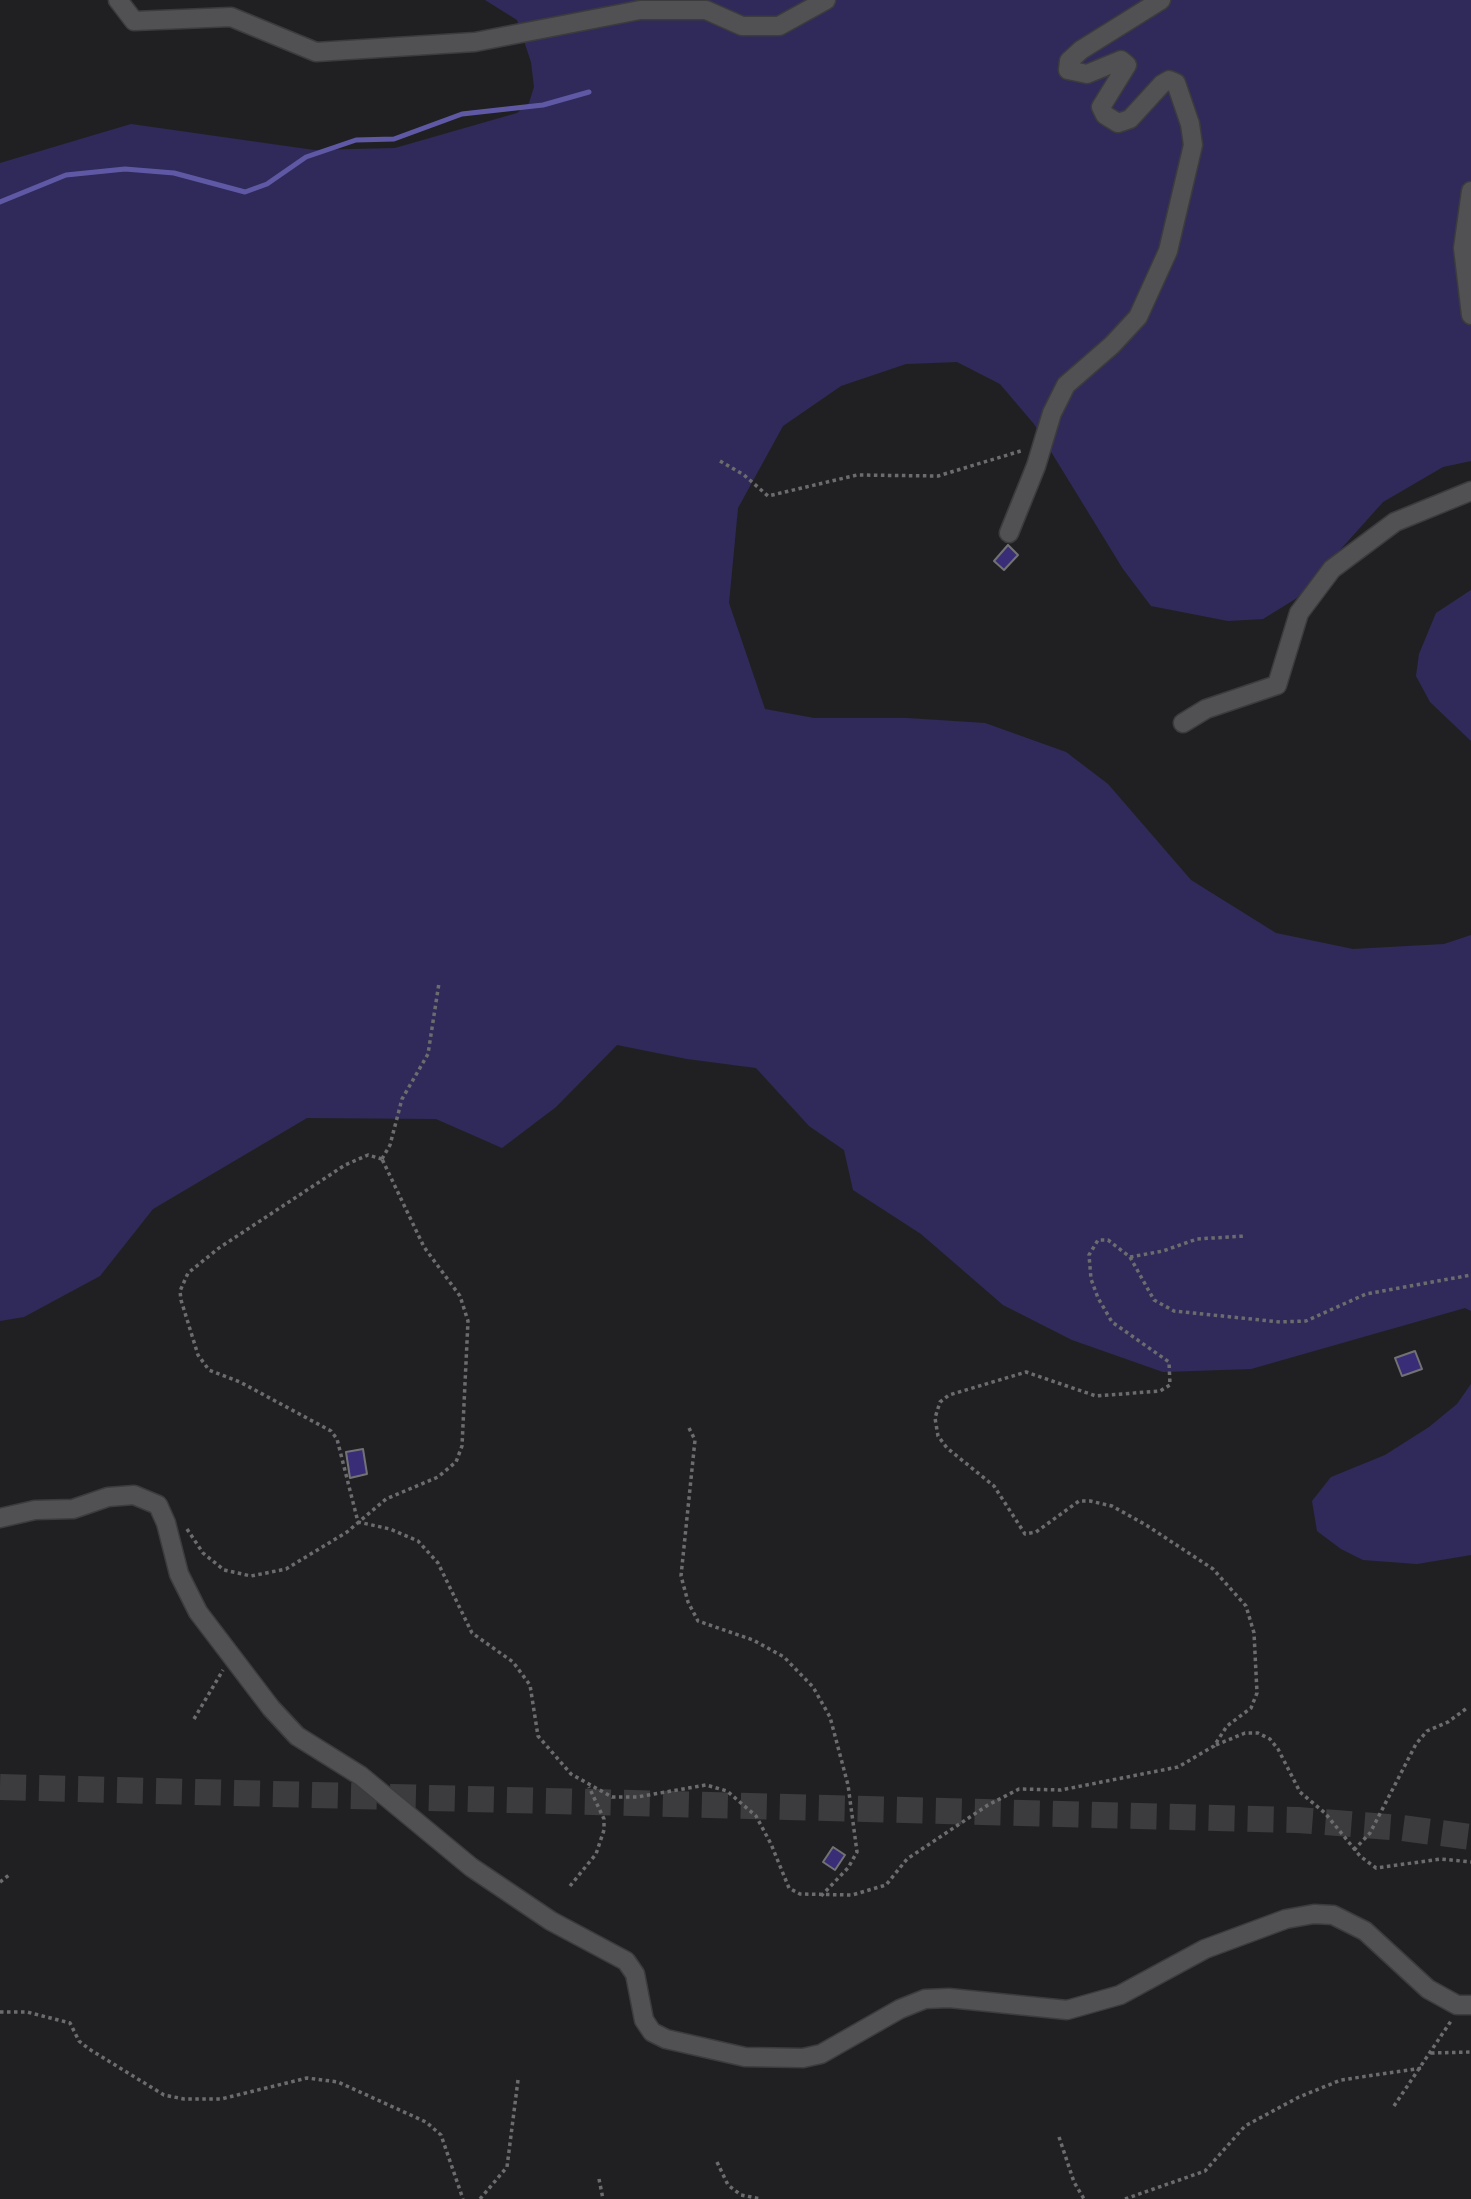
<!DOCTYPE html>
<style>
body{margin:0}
canvas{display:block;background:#202023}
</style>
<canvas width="1471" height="2199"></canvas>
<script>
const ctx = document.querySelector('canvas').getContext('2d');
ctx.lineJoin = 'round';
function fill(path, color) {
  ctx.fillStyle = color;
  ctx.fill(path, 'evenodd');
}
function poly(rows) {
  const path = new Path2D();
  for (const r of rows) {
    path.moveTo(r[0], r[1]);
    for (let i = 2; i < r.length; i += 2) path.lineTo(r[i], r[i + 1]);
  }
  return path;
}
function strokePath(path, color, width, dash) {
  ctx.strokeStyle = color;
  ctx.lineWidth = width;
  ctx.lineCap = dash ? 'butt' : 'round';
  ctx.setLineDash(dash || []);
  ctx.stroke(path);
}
fill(poly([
 [485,0,1471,0,1471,461,1443,467,1383,502,1297,598,1263,619,1228,621,1151,606,1123,569,1034,424,1000,384,957,362,906,364,841,386,783,426,738,508,729,603,765,709,814,718,907,718,985,723,1066,752,1108,784,1191,880,1276,933,1353,949,1444,944,1471,935,1471,1311,1465,1308,1251,1369,1163,1372,1072,1340,1003,1305,921,1234,853,1190,844,1150,809,1126,756,1068,687,1059,617,1045,556,1107,502,1148,436,1119,307,1118,153,1209,100,1276,24,1317,0,1321,0,163,131,124,314,150,395,148,517,113,529,103,534,87,531,62,517,20],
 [1471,590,1471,741,1430,702,1416,676,1419,654,1436,613],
 [1471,1384,1471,1555,1417,1564,1363,1560,1341,1549,1317,1531,1312,1501,1331,1477,1385,1455,1429,1427,1457,1404]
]), '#2f2a59');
strokePath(poly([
 [0,202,66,175,125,169,174,173,245,192,267,184,306,157,356,140,394,139,462,114,543,105,589,92]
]), '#5f59a5', 5);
const building = poly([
 [1008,545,1018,555,1004,570,994,561,1008,545],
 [1415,1351,1422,1369,1402,1376,1395,1358,1415,1351],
 [363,1449,367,1474,350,1478,346,1452,363,1449],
 [833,1847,845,1855,835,1870,823,1862,833,1847]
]);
fill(building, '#382d76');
strokePath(building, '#727275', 2);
strokePath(poly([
 [0,1787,1298,1820,1402,1828,1471,1837]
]), '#3c3c3f', 26, [26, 13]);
const minor = poly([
 [118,0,134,21,231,17,316,52,475,42,640,10,706,10,742,26,779,26,826,0],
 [1471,191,1463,248,1471,315],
 [1009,533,1036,466,1052,413,1066,385,1112,345,1138,317,1168,251,1193,145,1190,124,1176,83,1169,80,1162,84,1130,119,1118,123,1105,115,1101,107,1127,65,1121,60,1087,74,1068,70,1069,61,1081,50,1161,0],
 [1183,723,1206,709,1277,685,1299,613,1332,569,1395,522,1471,491],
 [0,1518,35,1510,73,1509,108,1497,134,1495,158,1505,166,1523,179,1574,198,1612,271,1708,297,1736,361,1776,471,1867,551,1921,626,1961,635,1974,644,2020,652,2032,666,2039,745,2057,803,2058,821,2054,900,2009,925,1999,949,1998,1067,2010,1120,1995,1205,1949,1286,1919,1314,1914,1333,1915,1365,1931,1428,1989,1457,2005,1471,2005]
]);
strokePath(minor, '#3c3c3e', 21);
strokePath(poly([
 [720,461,744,475,768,496,857,475,938,476,1024,450],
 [382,1159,368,1155,345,1165,219,1248,188,1273,180,1291,181,1300,198,1355,209,1370,240,1382,331,1431,337,1439,358,1522,390,1529,418,1541,438,1563,472,1633,513,1662,530,1685,538,1736,571,1774,612,1797,637,1797,706,1785,727,1791,756,1816,771,1844,789,1888,800,1894,852,1895,886,1885,907,1859,988,1805,1019,1789,1061,1790,1178,1767,1214,1746,1227,1726,1251,1708,1257,1693,1254,1633,1246,1606,1213,1569,1146,1525,1112,1506,1090,1501,1079,1501,1036,1532,1025,1534,994,1486,947,1448,938,1436,935,1418,940,1402,949,1395,1026,1372,1096,1396,1160,1391,1170,1385,1169,1362,1112,1322,1098,1298,1091,1279,1089,1255,1098,1240,1108,1240,1130,1257,1154,1300,1174,1311,1280,1322,1306,1321,1366,1294,1471,1275],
 [382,1159,390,1145,402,1099,428,1054,439,983],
 [1130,1257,1163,1251,1197,1239,1245,1236],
 [689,1428,695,1440,681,1576,688,1602,698,1621,753,1640,784,1657,813,1687,830,1717,848,1785,857,1852,848,1868,821,1896],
 [187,1529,203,1553,224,1570,251,1576,286,1569,347,1532,386,1499,438,1477,456,1462,462,1446,468,1321,460,1296,424,1247,382,1159],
 [194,1719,223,1670],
 [1216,1745,1245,1733,1258,1733,1270,1739,1278,1749,1300,1792,1325,1813,1360,1856,1376,1868,1441,1859,1471,1862],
 [1354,1850,1370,1833,1416,1744,1427,1731,1448,1722,1467,1708],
 [0,1882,9,1875],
 [570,1886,596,1854,604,1830,604,1819,589,1787],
 [0,2012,27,2012,70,2023,79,2041,89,2049,164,2095,184,2099,221,2099,307,2078,338,2082,426,2122,441,2135,463,2199],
 [1431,2053,1471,2052],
 [1394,2106,1451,2021],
 [1059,2137,1074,2182,1084,2199],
 [717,2162,728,2185,741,2195,761,2199],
 [599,2179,603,2199],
 [480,2199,507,2167,518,2080],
 [1125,2199,1205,2171,1245,2126,1299,2097,1341,2080,1422,2068]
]), '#6c6c6f', 3.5, [3.5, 3.5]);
strokePath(minor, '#515154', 18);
</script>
